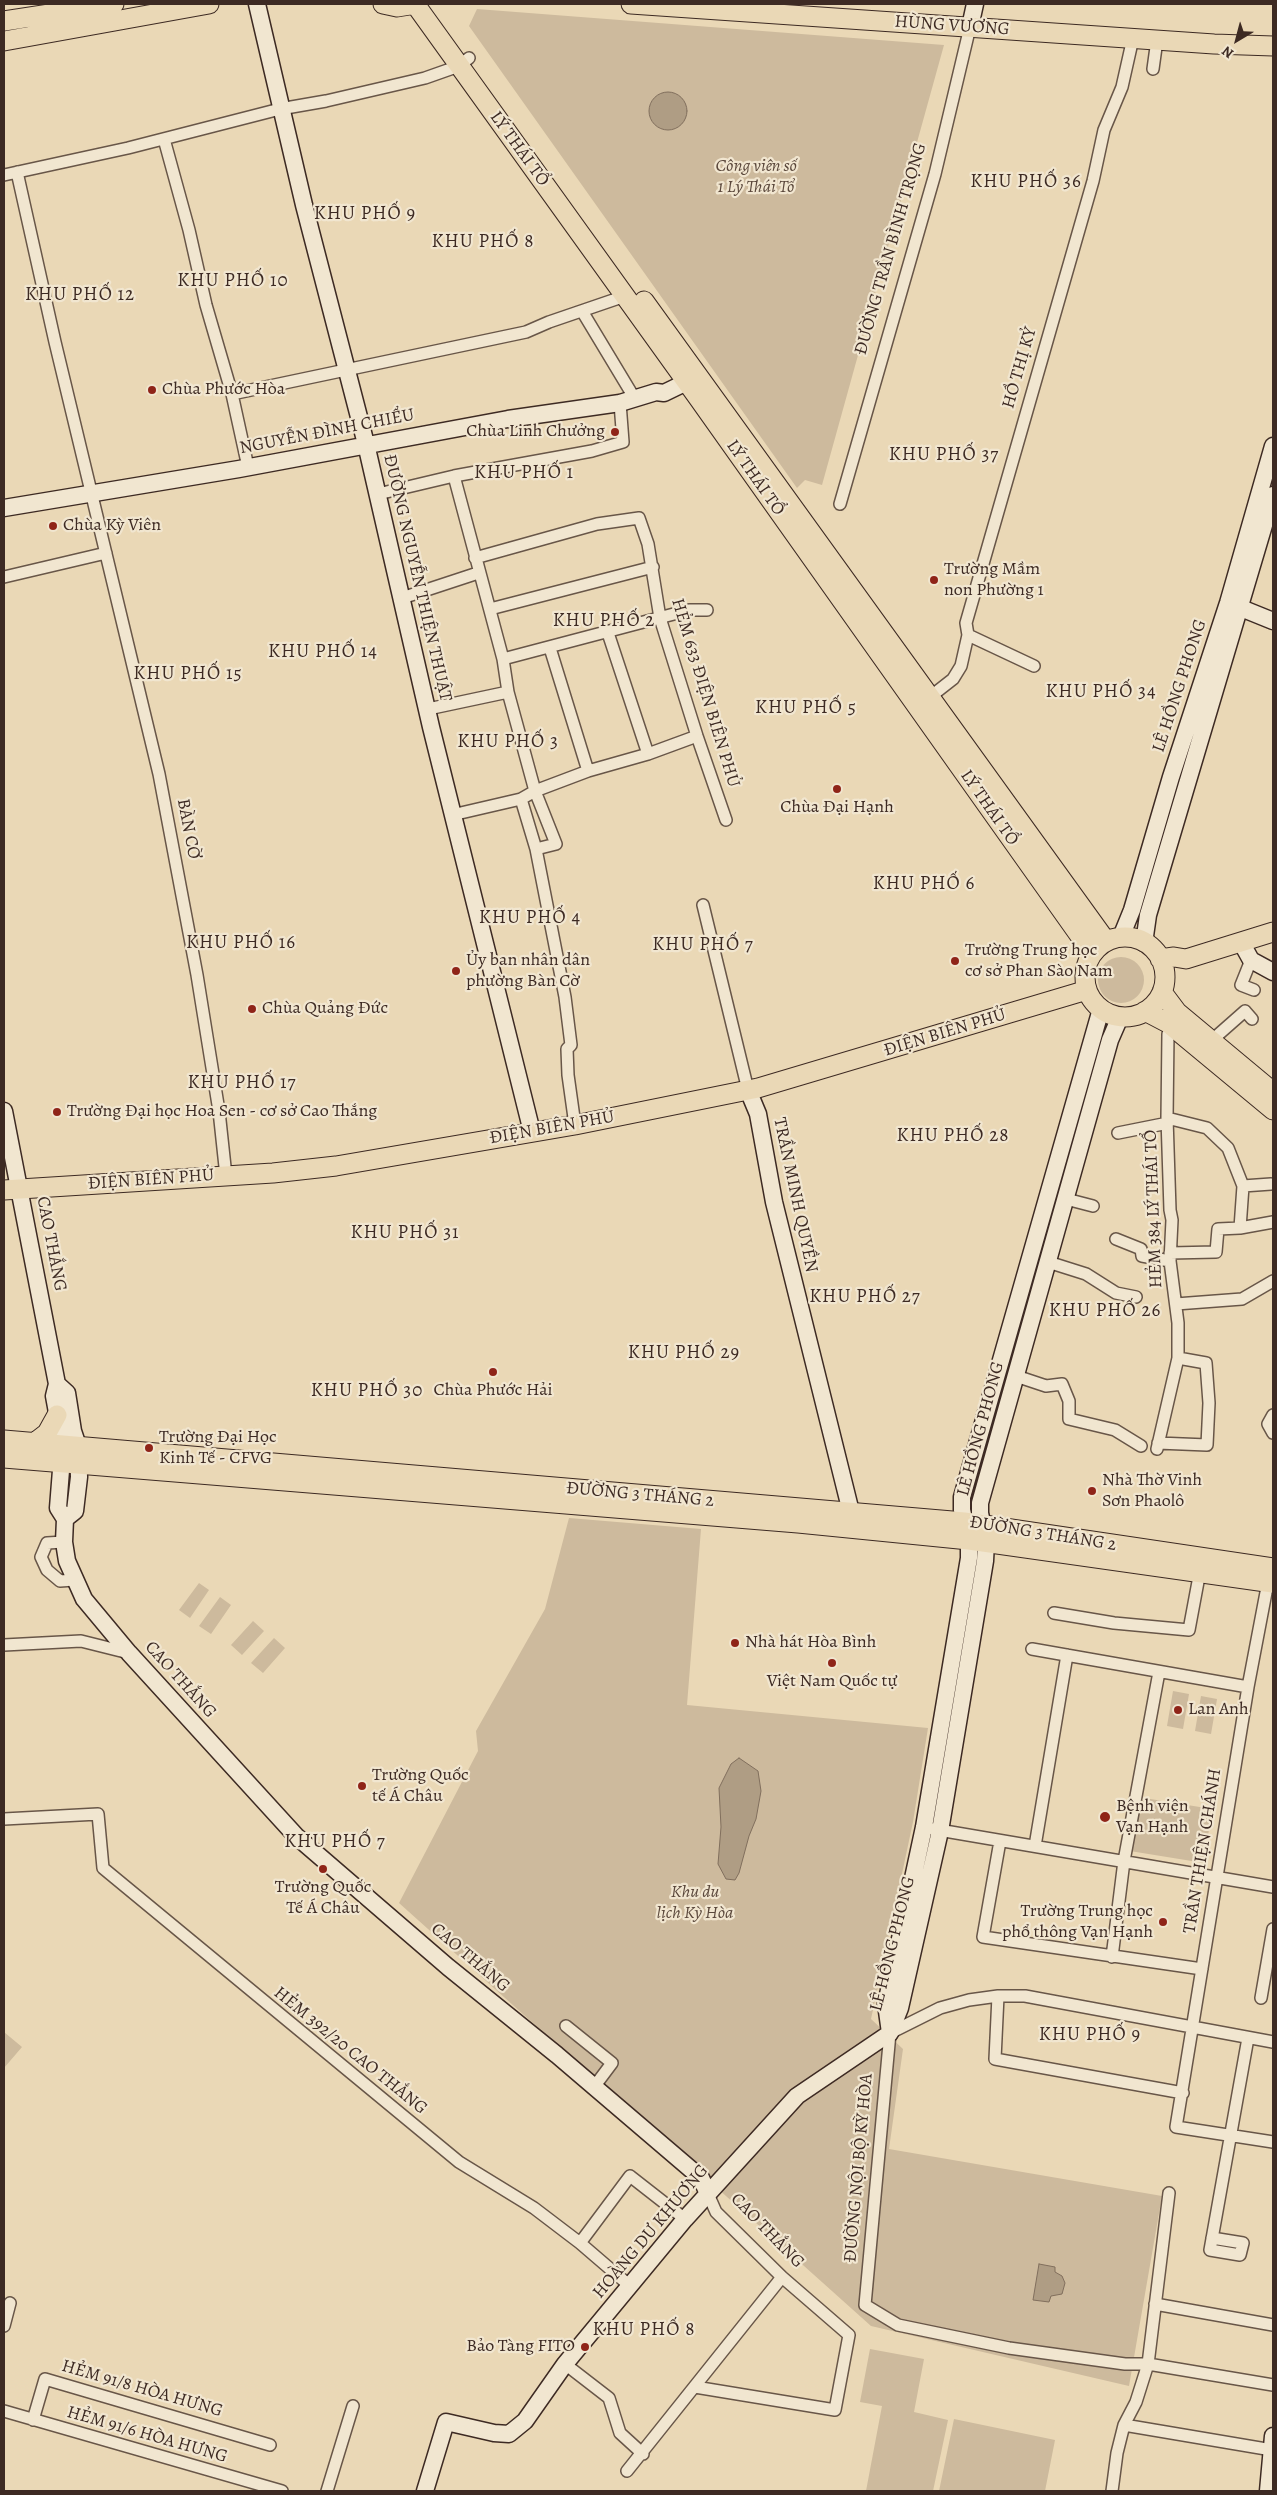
<!DOCTYPE html>
<meta charset="utf-8">
<style>
body{margin:0}
#map{position:relative;width:1277px;height:2495px;overflow:hidden;background:#ead8b6;font-family:Alegreya,serif}
canvas{display:block}
.frame{position:absolute;inset:0;border:5px solid #3d2a23;pointer-events:none}
.north{position:absolute;left:1212px;top:15px;width:50px;height:50px;-webkit-text-stroke:4px #f1e6d0;paint-order:stroke;rotate:217deg;font-size:14px;font-weight:700;line-height:20px;text-align:center;color:#3d2a23}
.north::after{content:'';display:block;margin:auto;width:18px;height:22px;background:#3d2a23;clip-path:polygon(50% 0,100% 100%,50% 72%,0 100%)}
</style>
<div id="map">
<canvas width="1277" height="2495"></canvas>
<div class="frame"></div>
<div class="north">N</div>
</div>
<script>
const ctx = document.querySelector('canvas').getContext('2d');
ctx.lineJoin = 'round';
function fill(path, color) {
  ctx.fillStyle = color;
  ctx.fill(path, 'evenodd');
}
function poly(rows) {
  const path = new Path2D();
  for (const r of rows) {
    if (r.length === 3) {
      path.moveTo(r[0] + r[2], r[1]);
      path.arc(r[0], r[1], r[2], 0, 2 * Math.PI);
      continue;
    }
    path.moveTo(r[0], r[1]);
    for (let i = 2; i < r.length; i += 2) path.lineTo(r[i], r[i + 1]);
  }
  return path;
}
function strokePath(path, color, width, dash) {
  ctx.strokeStyle = color;
  ctx.lineWidth = width;
  ctx.lineCap = dash ? 'butt' : 'round';
  ctx.setLineDash(dash || []);
  ctx.stroke(path);
}
function write(font, color, halo, rows, align = 'center') {
  ctx.font = font + ' Alegreya,serif';
  ctx.lineWidth = 4.5;
  ctx.setLineDash([]);
  ctx.textBaseline = 'middle';
  ctx.strokeStyle = halo;
  ctx.fillStyle = color;
  for (const [text, x, y, turn = 0] of rows) {
    ctx.save();
    ctx.translate(x, y);
    ctx.rotate((+turn || 0) * Math.PI / 180);
    ctx.textAlign = isNaN(turn) ? turn : align;
    if (halo) ctx.strokeText(text, 0, 0);
    ctx.fillText(text, 0, 0);
    ctx.restore();
  }
}
fill(poly([
 [477,9,944,45,822,485,805,480,797,488,469,26],
 [1121,980,23],
 [569,1518,701,1529,687,1705,928,1728,913,1822,871,2019,903,2049,889,2149,1162,2196,1129,2386,871,2326,399,1903,478,1751,476,1731,545,1609],
 [199,1583,209,1590,190,1618,179,1610],
 [220,1597,231,1605,211,1634,199,1626],
 [253,1621,264,1631,242,1655,231,1645],
 [274,1638,285,1648,263,1673,251,1663],
 [1173,1691,1189,1694,1183,1729,1167,1726],
 [1201,1696,1217,1699,1211,1734,1195,1731],
 [1138,1797,1212,1809,1204,1863,1130,1851],
 [4,2032,22,2047,4,2068],
 [870,2349,924,2359,914,2412,948,2420,933,2491,866,2491,882,2406,860,2402],
 [954,2419,1055,2440,1045,2491,939,2491]
]), '#cdba9d');
const water = poly([
 [668,111,19],
 [739,1758,758,1771,761,1791,756,1819,749,1836,739,1873,735,1880,726,1879,718,1864,721,1827,719,1788,731,1764,739,1758],
 [1039,2264,1055,2267,1055,2272,1062,2276,1065,2283,1062,2294,1051,2296,1049,2302,1033,2300,1039,2264]
]);
fill(water, '#af9d84');
strokePath(water, '#816f5d', 1);
const street = poly([
 [1153,69,1157,40],
 [164,139,189,230,206,305,232,394,248,467],
 [17,172,55,342,159,774,197,975,219,1111,226,1176],
 [4,175,128,148,280,109,326,101,425,78,459,66,469,58],
 [582,311,635,399],
 [232,394,526,332,549,322,625,296],
 [454,476,503,659,508,692,535,791,556,844,536,849],
 [378,494,454,476,592,451,623,442,620,403],
 [840,504,935,174,970,27],
 [475,558,597,524,639,518,648,544,660,618,697,736,726,820],
 [4,577,106,553],
 [402,598,478,573],
 [490,609,653,567],
 [608,633,648,754],
 [968,635,1034,666],
 [550,648,588,771],
 [503,659,689,610,707,610],
 [930,697,953,679,961,666,968,635,966,623,1093,181,1104,130,1122,87,1133,38],
 [428,709,508,692],
 [521,799,536,849,565,997,571,1045,567,1049,568,1075,575,1125],
 [452,815,521,799,535,791,588,771,648,754,697,736],
 [703,905,748,1090],
 [1251,960,1241,985,1254,990],
 [1211,1041,1245,1011,1252,1019],
 [1167,1118,1207,1128,1228,1148,1243,1186,1240,1228],
 [1118,1133,1168,1123],
 [1243,1186,1271,1184],
 [1066,1199,1093,1206],
 [1116,1239,1141,1249,1142,1256,1170,1261],
 [1170,1253,1216,1252,1218,1229,1240,1228,1273,1222],
 [1048,1262,1086,1274,1116,1293,1136,1297],
 [1176,1304,1242,1299,1273,1281],
 [1016,1376,1046,1386,1062,1384,1069,1401,1069,1419,1115,1430,1141,1446],
 [1273,1415,1268,1424,1273,1433],
 [1158,1443,1207,1445,1209,1403,1206,1363,1178,1358],
 [1157,1449,1178,1358,1178,1323,1170,1261,1172,1220,1170,1210,1167,1118,1168,1034,1173,1027],
 [64,1542,47,1543,41,1557,47,1570,60,1581,74,1580],
 [1268,1582,1248,1687,1176,2127,1273,2142],
 [1054,1613,1114,1623,1189,1630,1200,1571],
 [4,1645,81,1641,129,1653],
 [1032,1649,1248,1687],
 [4,1819,98,1814,103,1868,459,2162,534,2208,580,2243,630,2286],
 [933,1829,1273,1887],
 [1000,1841,983,1937,1202,1969],
 [1035,1846,1067,1655],
 [1112,1957,1124,1861,1159,1672],
 [998,1996,995,2059,1183,2093],
 [1261,1998,1273,1929],
 [566,2026,612,2063,594,2087],
 [1273,2042,1025,1996,998,1996,969,2000,940,2008,890,2033,865,2305,898,2325,1009,2348,1125,2364,1148,2364,1273,2385],
 [1212,2238,1243,2243,1240,2255,1210,2250,1248,2038],
 [580,2243,630,2176,685,2219],
 [1155,2304,1273,2325],
 [4,2326,10,2303],
 [565,2364,609,2398,620,2433,643,2454],
 [695,2387,835,2410,849,2335,782,2277,716,2212,708,2194],
 [4,2411,282,2491],
 [33,2420,45,2379,270,2445],
 [1124,2425,1136,2402,1148,2364,1169,2193],
 [627,2471,782,2277],
 [327,2491,353,2406],
 [1112,2491,1117,2453,1124,2425,1272,2450]
]);
const secondary = poly([
 [257,4,304,205,366,444,431,727,532,1132],
 [970,27,975,4],
 [4,508,239,469,508,419,620,403,656,392,664,393,697,377],
 [1231,604,1273,621],
 [1121,937,1132,910,1171,777,1228,603,1273,446],
 [1241,942,1251,960,1273,972],
 [1144,943,1148,915,1273,495],
 [748,1090,758,1114,774,1202,851,1512],
 [4,1111,57,1384,54,1396,63,1445,58,1508,65,1519,64,1542,67,1561,84,1599,129,1653,296,1836,448,1967,557,2055,701,2178,708,2194],
 [57,1384,67,1393,73,1431,78,1446,79,1477,75,1511,65,1519],
 [890,2033,886,2004,924,1827,969,1558,969,1540,962,1510,962,1497,1101,1009],
 [890,2033,900,2008,940,1831,985,1561,986,1542,980,1513,980,1503,1110,1040,1120,1017],
 [425,2491,446,2422,494,2433,509,2434,525,2421,565,2364,685,2219,797,2096,890,2033],
 [1268,2491,1273,2436]
]);
const primary = poly([
 [383,4,397,7,416,4],
 [415,4,699,399,1092,953],
 [631,4,1214,44,1273,46],
 [4,21,114,4],
 [4,41,209,4],
 [644,301,1106,941],
 [1125,977,40],
 [1160,959,1174,957,1186,959,1273,932],
 [1162,992,1177,1012,1273,1092],
 [1145,1011,1168,1023,1273,1110],
 [4,1190,273,1173,336,1166,575,1125,758,1088,1087,990],
 [4,1440,964,1522,1273,1568],
 [34,1443,47,1433,57,1415],
 [4,1458,798,1523,969,1540,1273,1583]
]);
strokePath(street, '#685648', 14);
strokePath(secondary, '#3d2a23', 19);
strokePath(primary, '#3d2a23', 21);
strokePath(street, '#f1e6d0', 11);
strokePath(secondary, '#f1e6d0', 16);
strokePath(primary, '#ead8b6', 19);
for (const [x, y, r, color] of [
 [152,390,5,"#8f2418"],
 [615,432,5,"#8f2418"],
 [53,526,5,"#8f2418"],
 [934,580,5,"#8f2418"],
 [837,789,5,"#8f2418"],
 [955,961,5,"#8f2418"],
 [456,971,5,"#8f2418"],
 [252,1009,5,"#8f2418"],
 [57,1112,5,"#8f2418"],
 [493,1372,5,"#8f2418"],
 [149,1448,5,"#8f2418"],
 [1092,1491,5,"#8f2418"],
 [735,1643,5,"#8f2418"],
 [832,1663,5,"#8f2418"],
 [1178,1710,5,"#8f2418"],
 [362,1786,5,"#8f2418"],
 [1105,1817,6,"#8f2418"],
 [323,1869,5,"#8f2418"],
 [1163,1922,5,"#8f2418"],
 [585,2347,5,"#8f2418"]
]) {
  const dot = new Path2D();
  dot.arc(x, y, r, 0, 2 * Math.PI);
  ctx.fillStyle = color;
  ctx.fill(dot);
  strokePath(dot, '#f1e6d0', 2);
}
write('18px', '#3d2a23', '#f1e6d0', [
 ["HÙNG VƯƠNG",952,26,4],
 ["LÝ THÁI TỔ",519,149,54],
 ["ĐƯỜNG TRẦN BÌNH TRỌNG",891,249,-74],
 ["HỒ THỊ KỶ",1020,368,-74],
 ["NGUYỄN ĐÌNH CHIỂU",327,432,-11],
 ["LÝ THÁI TỔ",755,478,55],
 ["ĐƯỜNG NGUYỄN THIỆN THUẬT",417,578,77],
 ["LÊ HỒNG PHONG",1180,686,-72],
 ["HẺM 633 ÐIỆN BIÊN PHỦ",705,693,73],
 ["LÝ THÁI TỔ",989,808,55],
 ["BÀN CỜ",188,829,79],
 ["ĐIỆN BIÊN PHỦ",945,1033,-17],
 ["ĐIỆN BIÊN PHỦ",552,1128,-10],
 ["ĐIỆN BIÊN PHỦ",151,1180,-4],
 ["TRẦN MINH QUYỀN",795,1195,78],
 ["HẺM 384 LÝ THÁI TỔ",1154,1209,-92],
 ["CAO THẮNG",51,1244,79],
 ["LÊ HỒNG PHONG",981,1429,-75],
 ["ĐƯỜNG 3 THÁNG 2",640,1495,5],
 ["ĐƯỜNG 3 THÁNG 2",1043,1534,9],
 ["CAO THẮNG",180,1680,48],
 ["TRẦN THIỆN CHÁNH",1203,1851,-81],
 ["LÊ HỒNG PHONG",893,1944,-76],
 ["CAO THẮNG",470,1958,40],
 ["HẺM 392/20 CAO THẮNG",350,2051,39],
 ["ĐƯỜNG NỘI BỘ KỲ HÒA",859,2168,-85],
 ["CAO THẮNG",767,2231,46],
 ["HOÀNG DƯ KHƯƠNG",651,2232,-50],
 ["HẺM 91/8 HÒA HƯNG",142,2389,16],
 ["HẺM 91/6 HÒA HƯNG",147,2435,16]
]);
write('italic 18px', '#5a473b', '#f1e6d0', [
 ["Công viên số",756,167],
 ["1 Lý Thái Tổ",756,188],
 ["Khu du",695,1893],
 ["lịch Kỳ Hòa",695,1914]
]);
write('18px', '#3d2a23', '#f1e6d0', [
 ["Chùa Phước Hòa",162,390],
 ["Chùa Linh Chưởng",605,432,"right"],
 ["Chùa Kỳ Viên",63,526],
 ["Trường Mầm",944,570],
 ["non Phường 1",944,591],
 ["Chùa Đại Hạnh",837,808,"center"],
 ["Trường Trung học",965,951],
 ["cơ sở Phan Sào Nam",965,972],
 ["Ủy ban nhân dân",466,961],
 ["phường Bàn Cờ",466,982],
 ["Chùa Quảng Đức",262,1009],
 ["Trường Đại học Hoa Sen - cơ sở Cao Thắng",67,1112],
 ["Chùa Phước Hải",493,1391,"center"],
 ["Trường Đại Học",159,1438],
 ["Kinh Tế - CFVG",159,1459],
 ["Nhà Thờ Vinh",1102,1481],
 ["Sơn Phaolô",1102,1502],
 ["Nhà hát Hòa Bình",745,1643],
 ["Việt Nam Quốc tự",832,1682,"center"],
 ["Lan Anh",1188,1710],
 ["Trường Quốc",372,1776],
 ["tế Á Châu",372,1797],
 ["Bệnh viện",1116,1807],
 ["Vạn Hạnh",1116,1828],
 ["Trường Quốc",323,1888,"center"],
 ["Tế Á Châu",323,1909,"center"],
 ["Trường Trung học",1153,1912,"right"],
 ["phổ thông Vạn Hạnh",1153,1933,"right"],
 ["Bảo Tàng FITO",575,2347,"right"]
], 'left');
ctx.letterSpacing = '1px';
write('19px', '#3d2a23', '#f1e6d0', [
 ["KHU PHỐ 36",1026,182],
 ["KHU PHỐ 9",365,214],
 ["KHU PHỐ 8",483,242],
 ["KHU PHỐ 10",233,281],
 ["KHU PHỐ 12",80,295],
 ["KHU PHỐ 37",944,455],
 ["KHU PHỐ 1",524,473],
 ["KHU PHỐ 2",604,621],
 ["KHU PHỐ 14",323,652],
 ["KHU PHỐ 15",188,674],
 ["KHU PHỐ 34",1101,692],
 ["KHU PHỐ 5",806,708],
 ["KHU PHỐ 3",508,742],
 ["KHU PHỐ 6",924,884],
 ["KHU PHỐ 4",530,918],
 ["KHU PHỐ 16",241,943],
 ["KHU PHỐ 7",703,945],
 ["KHU PHỐ 17",242,1083],
 ["KHU PHỐ 28",953,1136],
 ["KHU PHỐ 31",405,1233],
 ["KHU PHỐ 27",865,1297],
 ["KHU PHỐ 26",1105,1311],
 ["KHU PHỐ 29",684,1353],
 ["KHU PHỐ 30",367,1391],
 ["KHU PHỐ 7",335,1842],
 ["KHU PHỐ 9",1090,2035],
 ["KHU PHỐ 8",644,2330]
]);
ctx.letterSpacing = '0px';
</script>
